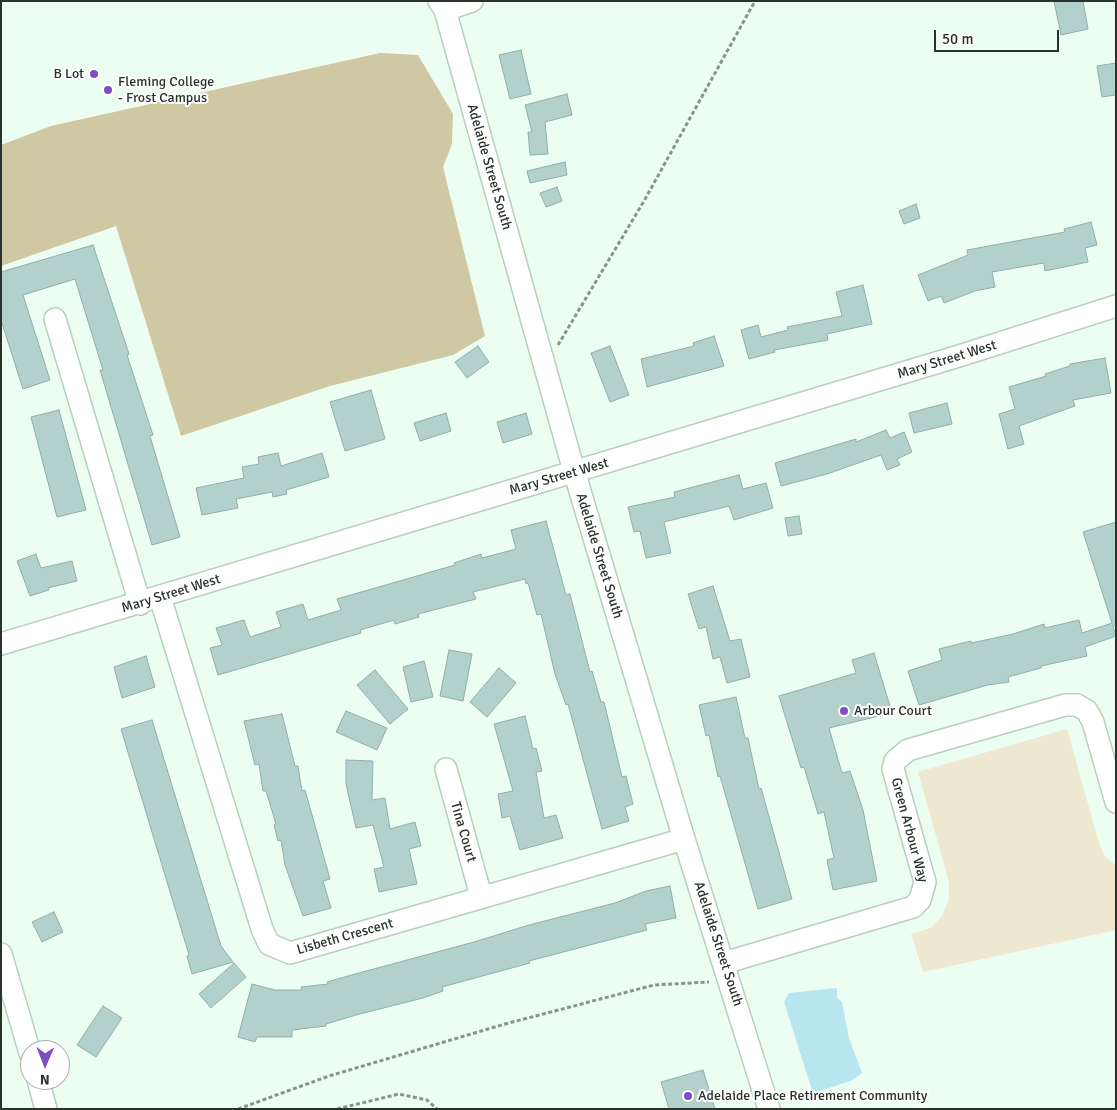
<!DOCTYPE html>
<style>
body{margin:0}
#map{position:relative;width:1117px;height:1110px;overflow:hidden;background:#ecfef1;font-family:Signika,sans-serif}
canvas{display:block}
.frame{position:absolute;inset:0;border:2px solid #29322b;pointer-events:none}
.north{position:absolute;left:20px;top:1040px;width:50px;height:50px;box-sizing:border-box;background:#fff;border:1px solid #a9adaa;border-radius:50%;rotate:181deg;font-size:14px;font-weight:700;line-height:20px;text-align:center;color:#29322b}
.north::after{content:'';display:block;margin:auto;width:18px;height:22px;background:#814cc3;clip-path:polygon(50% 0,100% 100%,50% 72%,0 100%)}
.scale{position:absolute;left:934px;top:30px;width:125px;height:22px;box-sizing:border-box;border:2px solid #29322b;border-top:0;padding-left:6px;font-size:15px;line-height:18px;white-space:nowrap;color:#29322b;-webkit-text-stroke:4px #fff;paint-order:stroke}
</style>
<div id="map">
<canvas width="1117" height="1110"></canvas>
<div class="frame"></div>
<div class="north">N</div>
<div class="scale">50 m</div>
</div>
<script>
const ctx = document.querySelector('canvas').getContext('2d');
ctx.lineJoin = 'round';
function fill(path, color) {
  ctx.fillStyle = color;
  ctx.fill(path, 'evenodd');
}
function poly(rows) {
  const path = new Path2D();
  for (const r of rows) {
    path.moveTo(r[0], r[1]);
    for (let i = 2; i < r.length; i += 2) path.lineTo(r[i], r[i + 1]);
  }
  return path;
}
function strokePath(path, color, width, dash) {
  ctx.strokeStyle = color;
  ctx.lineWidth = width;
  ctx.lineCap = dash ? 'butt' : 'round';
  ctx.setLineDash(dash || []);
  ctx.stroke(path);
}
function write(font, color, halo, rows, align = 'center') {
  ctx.font = font + ' Signika,sans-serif';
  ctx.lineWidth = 4;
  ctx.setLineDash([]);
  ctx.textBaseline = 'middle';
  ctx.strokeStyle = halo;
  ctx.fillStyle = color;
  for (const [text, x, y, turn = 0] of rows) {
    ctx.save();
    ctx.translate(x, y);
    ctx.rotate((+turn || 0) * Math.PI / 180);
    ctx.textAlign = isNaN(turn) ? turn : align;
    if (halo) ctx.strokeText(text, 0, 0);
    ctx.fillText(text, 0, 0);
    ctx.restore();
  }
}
fill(poly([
 [1067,729,1099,843,1105,857,1116,865,1116,930,923,972,911,934,930,928,942,916,949,900,949,882,918,772]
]), '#eee8d1');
fill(poly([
 [380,53,418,55,453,114,452,144,443,167,485,336,453,355,330,386,181,436,116,226,1,266,1,145,51,126]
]), '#d0c7a3');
fill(poly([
 [837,988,837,998,842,1002,849,1038,862,1073,853,1080,817,1092,812,1090,784,1002,789,993]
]), '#b7e6f0');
const building = poly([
 [1054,1,1083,1,1088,29,1061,35,1054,1],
 [521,50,531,94,510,99,499,55,521,50],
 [1116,63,1116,95,1102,97,1097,66,1116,63],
 [567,94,572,115,545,122,548,154,530,155,528,132,532,132,525,105,567,94],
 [565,162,567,175,530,183,527,171,565,162],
 [557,187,562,201,546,207,540,193,557,187],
 [916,204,920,218,904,224,899,211,916,204],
 [1091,222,1097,245,1085,248,1088,262,1045,271,1044,263,992,272,995,287,975,291,944,303,941,296,928,301,918,275,968,255,967,250,1065,232,1064,229,1091,222],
 [93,245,129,354,127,355,153,435,150,436,180,537,152,545,100,370,103,370,75,279,23,295,50,380,23,389,1,320,1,272,93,245],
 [863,285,872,324,827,334,828,340,774,350,775,352,749,359,741,330,758,325,761,337,788,330,787,327,842,316,836,292,863,285],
 [714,336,724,366,647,387,641,359,694,346,693,343,714,336],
 [478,346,489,362,467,378,455,362,478,346],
 [610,346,629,395,610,402,591,353,610,346],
 [1105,358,1111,393,1073,400,1075,406,1019,426,1024,444,1008,449,999,414,1015,409,1009,387,1046,376,1045,374,1070,366,1070,364,1105,358],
 [371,390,385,439,345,451,330,402,371,390],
 [947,403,952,424,914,433,909,413,947,403],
 [59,410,86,510,57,517,31,417,59,410],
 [446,413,451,431,420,441,414,423,446,413],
 [526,413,532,434,503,443,497,422,526,413],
 [886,430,890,438,904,432,912,452,897,459,900,465,887,470,881,455,827,474,781,486,775,463,856,439,856,442,886,430],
 [278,453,281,466,322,453,329,477,286,490,287,494,273,497,272,492,236,499,238,508,202,515,196,488,244,478,242,467,259,464,258,457,278,453],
 [739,475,743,489,766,483,773,508,734,520,729,506,664,522,671,553,646,558,640,531,634,532,628,507,675,497,674,492,739,475],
 [799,516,802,534,788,536,785,518,799,516],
 [546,521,566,595,570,594,590,672,592,671,601,702,604,702,622,777,626,776,633,804,625,807,629,821,602,829,568,704,566,705,555,674,541,614,537,615,528,583,526,584,525,579,473,592,476,599,418,614,419,617,395,624,394,620,360,630,361,633,218,675,210,648,222,645,216,628,244,620,250,637,281,627,276,612,303,604,308,620,341,610,337,599,455,565,454,563,481,554,482,558,516,549,511,530,546,521],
 [1116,522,1116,626,1113,626,1116,636,1085,647,1087,656,1041,666,1041,668,1008,677,1009,682,988,685,919,705,908,671,942,660,939,649,971,641,971,643,1013,634,1044,624,1045,628,1079,620,1082,633,1112,623,1083,532,1116,522],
 [36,554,41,568,72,561,77,581,48,588,49,590,30,596,17,561,36,554],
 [713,586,730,641,741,639,750,677,727,683,720,657,713,659,706,627,699,629,688,594,713,586],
 [449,650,472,654,463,701,440,696,449,650],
 [874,653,892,713,829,728,842,773,850,771,863,810,877,881,833,890,827,860,834,858,824,812,818,814,804,767,801,768,779,696,856,673,852,660,874,653],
 [146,656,155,687,122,698,114,667,146,656],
 [424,661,433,697,411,702,403,667,424,661],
 [499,668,516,683,487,717,470,702,499,668],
 [375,670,408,709,390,724,357,685,375,670],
 [736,697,745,738,748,738,759,789,761,788,792,899,758,909,720,776,718,777,709,735,706,736,699,705,736,697],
 [346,711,387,728,377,750,336,732,346,711],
 [282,714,295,766,298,766,302,791,305,790,330,879,323,881,331,908,303,916,285,865,281,840,278,841,274,825,276,824,266,791,263,791,259,764,255,765,244,721,282,714],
 [525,716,533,749,536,748,542,771,536,772,544,818,556,815,563,838,520,850,510,816,502,818,498,794,513,791,494,724,525,716],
 [152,720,221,946,233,962,192,974,187,956,189,955,121,729,152,720],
 [346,760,373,761,372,800,385,798,390,829,415,822,421,846,409,849,417,884,379,892,374,869,384,867,373,825,356,828,346,784,346,760],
 [670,886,676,918,645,924,647,930,529,961,530,963,442,987,443,991,423,998,356,1015,326,1024,326,1026,292,1030,292,1037,257,1037,255,1042,238,1037,252,984,275,990,302,990,301,987,328,984,327,982,355,974,474,942,529,925,615,903,646,891,670,886],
 [54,912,63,932,42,942,32,922,54,912],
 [234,963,246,977,211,1008,199,994,234,963],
 [103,1006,122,1018,96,1057,77,1045,103,1006],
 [703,1070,715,1109,669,1109,661,1082,703,1070]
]);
fill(building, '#b3d1cc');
strokePath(building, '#91aea9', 1);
const minor = poly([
 [439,1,445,10,574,471,684,839,769,1109],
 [445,10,472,1],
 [55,319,140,604],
 [160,597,262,929,269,944,290,953,684,839],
 [1,644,959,356,1116,306],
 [446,769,481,896],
 [1,954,30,1053],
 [724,963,913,907,920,900,925,882,893,769,895,761,908,750,1065,705,1077,705,1087,711,1093,722,1116,802],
 [38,1080,46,1109]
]);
strokePath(minor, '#b8cfbf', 24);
strokePath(poly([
 [558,345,644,201,755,1],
 [238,1109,329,1076,505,1024,654,985,709,982],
 [337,1109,399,1094,427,1100,437,1109]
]), '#87948a', 3, [4, 2.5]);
strokePath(minor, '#fff', 21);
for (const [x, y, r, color] of [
 [94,74,5,"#814cc3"],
 [108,90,5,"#814cc3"],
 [844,711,5,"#814cc3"],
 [688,1096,5,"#814cc3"]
]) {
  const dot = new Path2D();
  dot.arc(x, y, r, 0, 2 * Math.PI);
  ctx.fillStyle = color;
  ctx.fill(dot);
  strokePath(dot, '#fff', 2);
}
write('14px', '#29322b', '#fff', [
 ["B Lot",84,74,"right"],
 ["Fleming College",118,82],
 ["- Frost Campus",118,98],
 ["Arbour Court",854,711],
 ["Adelaide Place Retirement Community",698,1096]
], 'left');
write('14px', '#29322b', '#fff', [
 ["Adelaide Street South",489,167,74],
 ["Mary Street West",947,360,-17],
 ["Mary Street West",559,477,-16],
 ["Adelaide Street South",599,556,73],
 ["Mary Street West",171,594,-17],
 ["Green Arbour Way",909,830,75],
 ["Tina Court",463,832,74],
 ["Lisbeth Crescent",345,937,-16],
 ["Adelaide Street South",718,944,72]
]);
</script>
